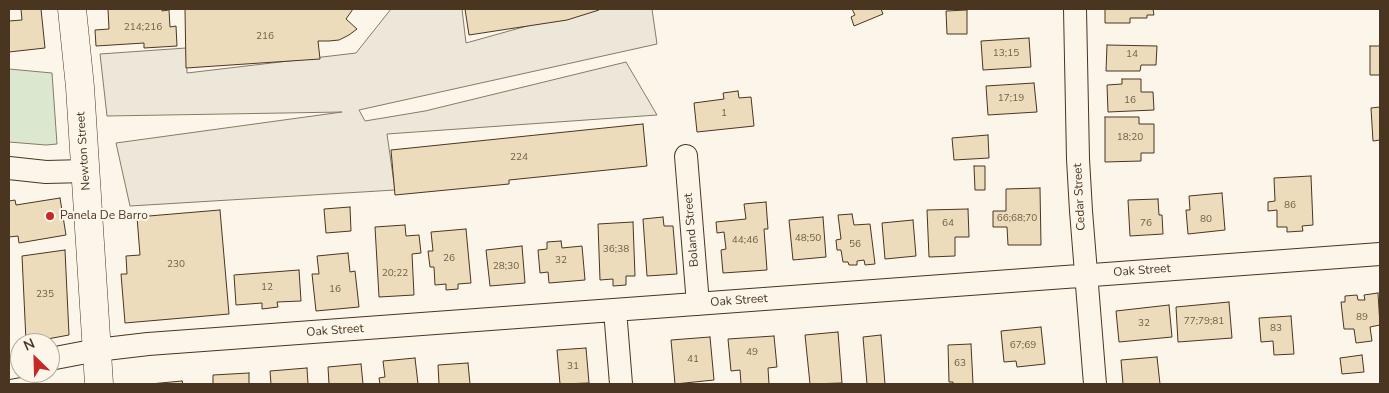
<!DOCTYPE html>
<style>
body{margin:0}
#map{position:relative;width:1389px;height:393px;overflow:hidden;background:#fbf6e9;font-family:"Nunito Sans",sans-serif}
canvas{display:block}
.frame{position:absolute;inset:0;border:10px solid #4a3520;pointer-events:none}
.north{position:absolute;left:10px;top:333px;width:50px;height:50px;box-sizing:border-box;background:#fbf6e9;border:1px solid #b4a999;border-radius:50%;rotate:336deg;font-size:14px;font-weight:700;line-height:20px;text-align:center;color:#4a3520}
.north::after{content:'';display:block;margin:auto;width:18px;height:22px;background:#c62828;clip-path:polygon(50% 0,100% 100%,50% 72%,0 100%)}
</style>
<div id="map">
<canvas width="1389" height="393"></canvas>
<div class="frame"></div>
<div class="north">N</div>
</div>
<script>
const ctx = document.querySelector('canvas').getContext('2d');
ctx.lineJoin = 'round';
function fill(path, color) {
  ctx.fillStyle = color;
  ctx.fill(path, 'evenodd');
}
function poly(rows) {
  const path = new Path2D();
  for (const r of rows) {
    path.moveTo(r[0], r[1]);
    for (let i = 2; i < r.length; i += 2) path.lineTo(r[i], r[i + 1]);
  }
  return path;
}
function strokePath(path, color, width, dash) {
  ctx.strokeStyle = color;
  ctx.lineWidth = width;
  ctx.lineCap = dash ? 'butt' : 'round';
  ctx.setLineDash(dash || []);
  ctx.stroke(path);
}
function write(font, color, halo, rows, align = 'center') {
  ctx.font = font + ' "Nunito Sans",sans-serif';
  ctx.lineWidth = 4;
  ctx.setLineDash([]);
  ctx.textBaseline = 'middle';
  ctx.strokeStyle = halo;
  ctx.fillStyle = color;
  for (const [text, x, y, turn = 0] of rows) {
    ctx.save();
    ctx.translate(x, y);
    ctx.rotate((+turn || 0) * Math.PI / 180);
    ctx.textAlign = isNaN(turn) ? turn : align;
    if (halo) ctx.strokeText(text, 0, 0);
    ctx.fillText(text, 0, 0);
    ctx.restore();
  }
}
const green = poly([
 [9,69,52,73,57,144,46,145,9,142,9,69]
]);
fill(green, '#dce7d0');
strokePath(green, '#887966', 1);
const parking = poly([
 [391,9,462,9,466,43,588,9,652,9,657,44,359,110,365,121,425,111,626,62,657,115,387,134,395,190,130,206,116,143,342,112,107,116,100,54,186,48,187,73,356,53,391,9]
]);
fill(parking, '#ede7d9');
strokePath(parking, '#887966', 1);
const building = poly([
 [21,9,41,9,45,48,9,52,9,21,22,20,21,9],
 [108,9,162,9,162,11,169,10,170,27,176,26,177,46,144,48,144,43,96,46,95,30,109,29,108,9],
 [185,9,353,9,346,19,357,29,349,35,339,40,329,41,318,41,320,59,186,68,185,9],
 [465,9,599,9,599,10,567,20,469,35,465,9],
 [852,9,881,9,883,14,854,26,851,17,855,15,852,9],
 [1105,9,1153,9,1154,15,1147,15,1147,18,1130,18,1130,23,1105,23,1105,9],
 [967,10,967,34,947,34,946,11,967,10],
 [1029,38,1031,67,983,70,981,41,1029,38],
 [1107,45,1157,46,1156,65,1141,65,1140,71,1106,71,1107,45],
 [1370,46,1380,46,1380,75,1370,75,1370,46],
 [1122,79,1141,79,1141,92,1153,92,1154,110,1108,112,1107,85,1122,84,1122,79],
 [1034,83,1037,112,988,115,986,86,1034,83],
 [738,91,739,98,751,97,754,126,697,132,694,103,724,99,723,93,738,91],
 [1380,107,1380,140,1373,141,1371,108,1380,107],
 [1105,117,1139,117,1139,124,1154,124,1154,153,1141,153,1141,161,1105,162,1105,117],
 [643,124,647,166,509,180,509,184,395,195,391,150,643,124],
 [988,135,989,158,954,160,952,138,988,135],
 [974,166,985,166,985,190,975,190,974,166],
 [1311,176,1313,225,1302,226,1303,231,1287,232,1287,227,1277,227,1277,210,1268,211,1268,202,1275,201,1274,178,1311,176],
 [1040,188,1041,245,1008,245,1007,227,993,227,993,211,1006,211,1006,189,1040,188],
 [1222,193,1225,230,1188,234,1186,210,1190,210,1189,196,1222,193],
 [60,198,66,235,19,243,18,236,9,237,9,201,15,200,16,205,60,198],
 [1158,199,1159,215,1162,215,1163,234,1130,236,1128,200,1158,199],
 [766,202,768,229,764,229,767,270,723,273,721,250,726,249,724,232,717,233,716,222,746,219,744,204,766,202],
 [350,207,351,231,326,233,324,209,350,207],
 [968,209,969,237,955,237,955,256,929,257,927,210,968,209],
 [220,210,229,314,125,323,121,274,127,274,126,256,140,255,137,217,220,210],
 [852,214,854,225,870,224,875,264,865,265,864,260,857,261,857,265,849,265,848,262,843,262,841,250,837,250,836,240,841,239,838,215,852,214],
 [663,217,664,226,673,226,677,274,647,276,643,219,663,217],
 [823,217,826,257,793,260,789,220,823,217],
 [913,220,916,256,885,259,882,223,913,220],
 [633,222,635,276,626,276,626,285,613,286,613,279,600,280,598,224,633,222],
 [405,225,406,236,419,235,421,253,412,254,414,295,379,297,375,227,405,225],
 [466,229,471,283,458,284,458,289,446,290,446,284,435,285,434,267,430,267,428,251,433,251,431,232,466,229],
 [561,241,562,248,582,246,585,280,549,283,548,272,540,273,538,250,547,249,547,242,561,241],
 [522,246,525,283,490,286,486,250,522,246],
 [65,250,69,335,42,340,42,337,26,341,22,256,65,250],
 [348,253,350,272,355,271,359,307,316,311,312,274,319,274,317,256,348,253],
 [299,270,301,301,277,302,278,307,262,309,262,303,236,305,234,275,299,270],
 [1378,293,1380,325,1370,327,1372,341,1356,343,1354,329,1344,329,1341,302,1345,302,1345,296,1357,295,1358,300,1365,300,1364,295,1378,293],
 [1229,302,1232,338,1178,342,1176,307,1229,302],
 [1169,305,1172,337,1119,342,1116,311,1169,305],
 [1291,316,1294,354,1274,355,1273,341,1261,342,1259,318,1291,316],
 [1041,327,1045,364,1017,367,1016,361,1004,362,1001,331,1041,327],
 [838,332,842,383,810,384,805,335,838,332],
 [881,335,885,384,867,384,863,337,881,335],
 [774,336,777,367,768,368,769,384,741,384,740,370,731,371,728,339,774,336],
 [710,337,714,380,675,384,671,340,710,337],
 [971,344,973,384,953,384,953,382,949,382,948,345,971,344],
 [586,348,589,383,560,384,557,350,586,348],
 [1362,355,1364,372,1342,374,1340,358,1362,355],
 [1157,357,1160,384,1123,384,1121,360,1157,357],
 [415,358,418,384,380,384,379,378,385,377,383,361,415,358],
 [468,363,470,384,439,384,438,365,468,363],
 [361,364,363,384,329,384,328,367,361,364],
 [307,368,308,384,271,384,270,371,307,368],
 [249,373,249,384,213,384,213,375,249,373],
 [182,381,183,384,150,384,182,381]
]);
fill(building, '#ecdcbc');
strokePath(building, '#4a3520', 1);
const minor = poly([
 [1075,9,1078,159,1081,211,1095,384],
 [686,156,698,304],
 [9,168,46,172,86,171],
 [615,310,621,384],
 [50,359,97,350,148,344,1380,254],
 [9,368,20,366]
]);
const secondary = poly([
 [72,9,80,87,99,384]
]);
strokePath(minor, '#4a3520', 24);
strokePath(secondary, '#4a3520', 29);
strokePath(minor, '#fbf6e9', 22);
strokePath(secondary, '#fbf6e9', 28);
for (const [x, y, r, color] of [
 [50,216,5,"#c62828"]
]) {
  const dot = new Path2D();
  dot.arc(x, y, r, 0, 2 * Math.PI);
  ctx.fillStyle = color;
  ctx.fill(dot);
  strokePath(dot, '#fbf6e9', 2);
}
write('10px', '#725f47', null, [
 ["214;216",143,28],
 ["216",265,37],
 ["13;15",1006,54],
 ["14",1132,55],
 ["17;19",1011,99],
 ["16",1130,101],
 ["1",724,114],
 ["18;20",1130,138],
 ["224",519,158],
 ["86",1290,206],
 ["66;68;70",1017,219],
 ["80",1206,220],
 ["64",948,224],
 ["76",1146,224],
 ["48;50",808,239],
 ["44;46",745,241],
 ["56",855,245],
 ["36;38",616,250],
 ["26",449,259],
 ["32",561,261],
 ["230",176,265],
 ["28;30",506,267],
 ["20;22",395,274],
 ["12",267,288],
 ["16",335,290],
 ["235",45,295],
 ["89",1362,318],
 ["77;79;81",1204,322],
 ["32",1144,324],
 ["83",1276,329],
 ["67;69",1023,346],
 ["49",752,353],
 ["41",693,360],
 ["63",960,364],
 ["31",573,367]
]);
write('12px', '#4a3520', '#fbf6e9', [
 ["Newton Street",84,151,-94],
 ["Cedar Street",1080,197,-93],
 ["Boland Street",692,230,-95],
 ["Oak Street",1142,271,-4],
 ["Oak Street",739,301,-4],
 ["Oak Street",335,331,-4]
]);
write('12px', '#4a3520', '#fbf6e9', [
 ["Panela De Barro",60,216]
], 'left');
</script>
